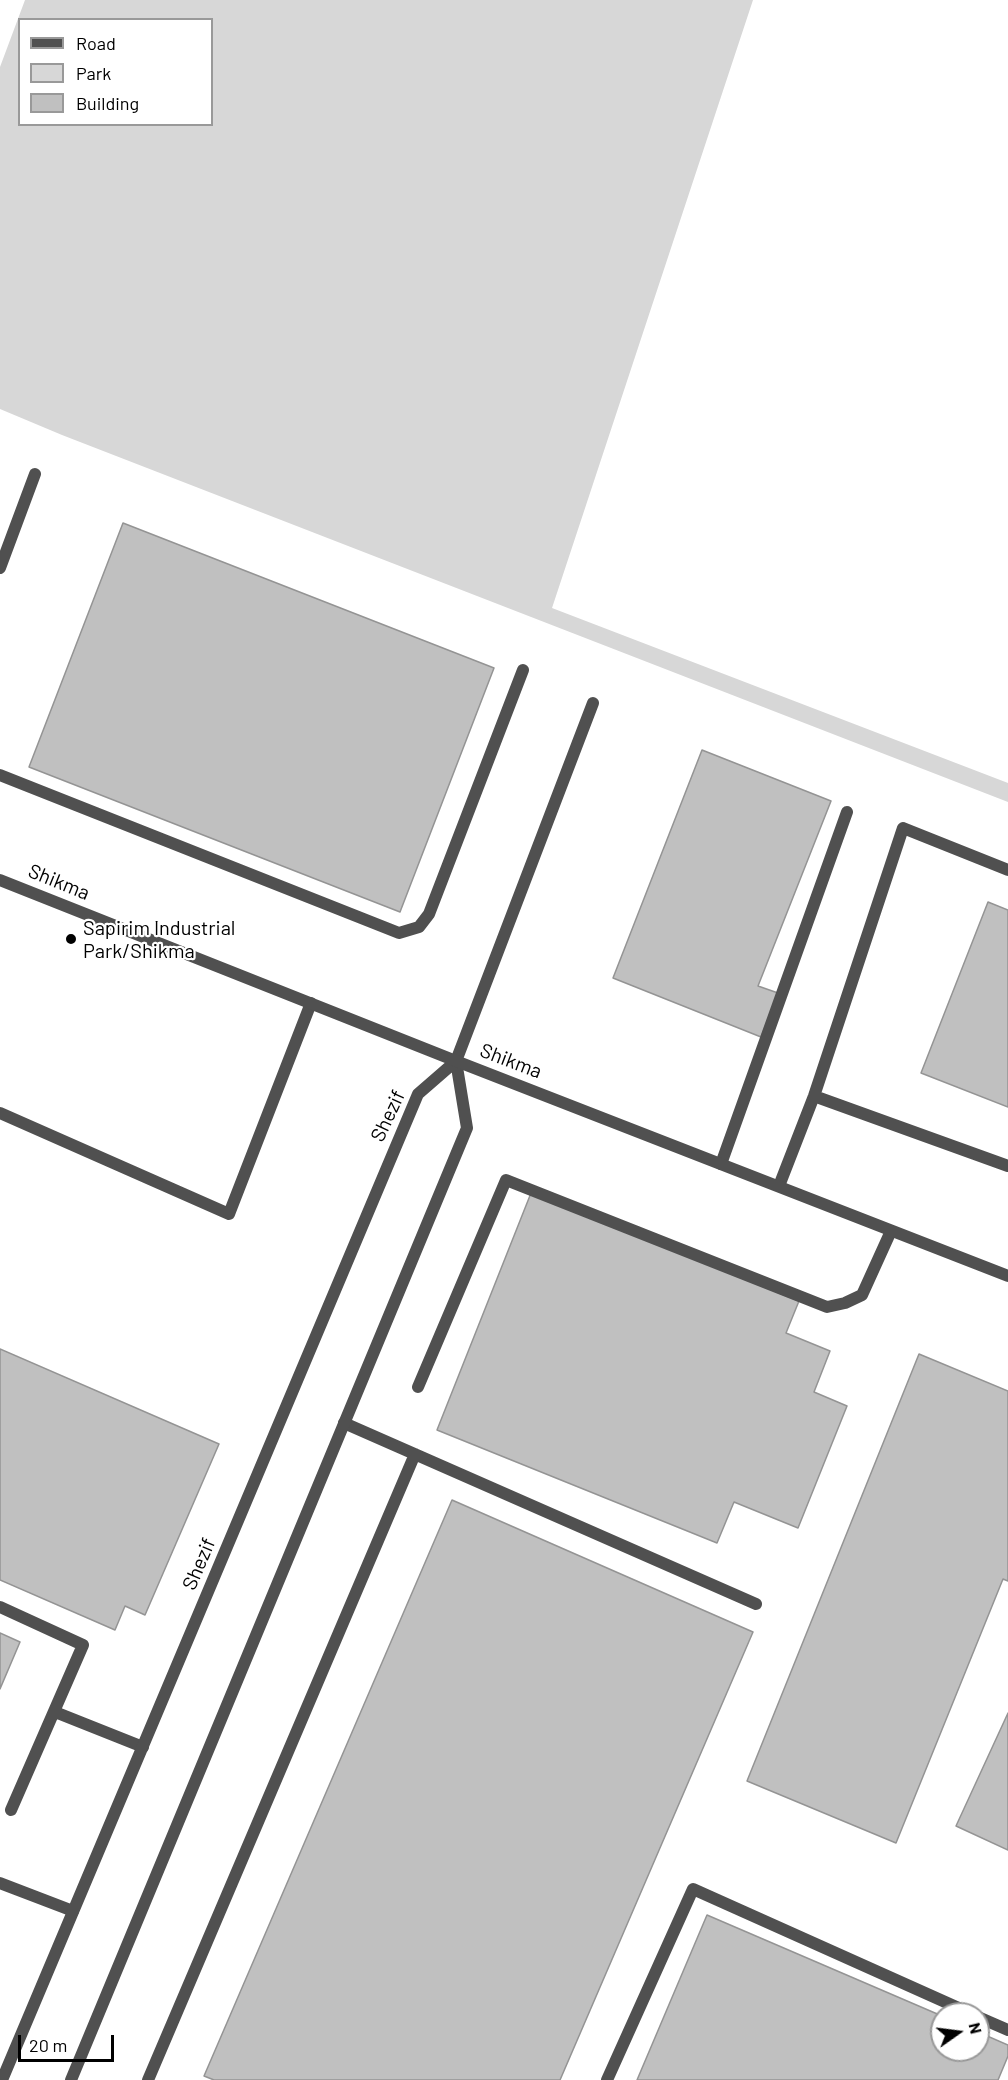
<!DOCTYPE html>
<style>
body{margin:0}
#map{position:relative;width:1008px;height:2080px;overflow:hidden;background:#fff;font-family:Barlow,sans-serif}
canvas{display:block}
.legend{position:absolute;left:18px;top:18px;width:195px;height:108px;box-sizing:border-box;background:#fff;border:2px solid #999;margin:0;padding:8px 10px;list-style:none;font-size:18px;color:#000}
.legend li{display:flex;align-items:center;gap:12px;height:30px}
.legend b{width:30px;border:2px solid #999}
.north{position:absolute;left:930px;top:2002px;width:60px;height:60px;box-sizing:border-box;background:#fff;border:2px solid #999;border-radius:50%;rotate:76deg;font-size:16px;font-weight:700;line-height:24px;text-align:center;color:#000}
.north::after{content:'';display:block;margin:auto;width:21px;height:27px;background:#000;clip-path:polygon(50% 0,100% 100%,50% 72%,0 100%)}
.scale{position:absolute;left:18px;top:2035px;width:96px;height:27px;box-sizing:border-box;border:3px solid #000;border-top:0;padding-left:8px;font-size:18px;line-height:21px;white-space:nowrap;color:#000;-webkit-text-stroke:4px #fff;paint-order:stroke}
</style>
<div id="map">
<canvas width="1008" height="2080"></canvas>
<ul class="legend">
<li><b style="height:8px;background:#505050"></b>Road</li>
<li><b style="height:16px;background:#d7d7d7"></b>Park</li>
<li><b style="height:16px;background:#c0c0c0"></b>Building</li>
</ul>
<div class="north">N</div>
<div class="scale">20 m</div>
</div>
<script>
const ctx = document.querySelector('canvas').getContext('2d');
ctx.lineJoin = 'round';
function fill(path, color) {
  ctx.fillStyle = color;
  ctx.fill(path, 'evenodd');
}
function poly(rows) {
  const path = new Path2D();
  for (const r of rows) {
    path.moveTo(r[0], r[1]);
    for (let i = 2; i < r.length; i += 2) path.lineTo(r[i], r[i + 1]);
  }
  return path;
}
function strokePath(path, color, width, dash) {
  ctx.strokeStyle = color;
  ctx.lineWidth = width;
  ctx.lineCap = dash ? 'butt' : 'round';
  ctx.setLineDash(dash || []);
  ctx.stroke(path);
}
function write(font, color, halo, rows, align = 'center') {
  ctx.font = font + ' Barlow,sans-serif';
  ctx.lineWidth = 4.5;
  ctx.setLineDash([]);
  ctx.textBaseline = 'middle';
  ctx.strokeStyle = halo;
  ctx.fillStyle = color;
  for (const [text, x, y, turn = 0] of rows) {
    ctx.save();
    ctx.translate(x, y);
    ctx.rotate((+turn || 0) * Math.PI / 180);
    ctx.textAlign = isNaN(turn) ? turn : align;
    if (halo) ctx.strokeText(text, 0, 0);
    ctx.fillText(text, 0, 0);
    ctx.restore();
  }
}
fill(poly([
 [25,0,753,0,552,608,1008,783,1008,802,62,435,0,409,0,67],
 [20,20,212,20,212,124,20,124]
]), '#d7d7d7');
const building = poly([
 [123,523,494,668,400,912,29,767,123,523],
 [702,750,831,801,758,986,778,993,761,1037,613,978,702,750],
 [988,902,1008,910,1008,1107,921,1073,988,902],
 [531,1193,799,1301,786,1333,830,1351,814,1392,847,1406,798,1528,734,1502,717,1543,437,1430,531,1193],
 [0,1349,219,1444,145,1615,125,1606,115,1630,0,1580,0,1349],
 [919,1354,1008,1391,1008,1581,1003,1579,896,1843,747,1781,919,1354],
 [452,1500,753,1632,560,2080,214,2080,204,2076,452,1500],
 [0,1633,20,1642,0,1689,0,1633],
 [1008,1713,1008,1850,956,1826,1008,1713],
 [707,1915,942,2016,942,2050,978,2050,978,2032,1008,2045,1008,2056,998,2080,637,2080,707,1915]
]);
fill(building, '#c0c0c0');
strokePath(building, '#949494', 1.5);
strokePath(poly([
 [0,568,35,474],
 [0,775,399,933,419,927,429,914,523,670],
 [814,1096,1008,1166],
 [0,1113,229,1214,311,1003],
 [721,1164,847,812],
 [779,1186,814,1096,903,828,1008,870],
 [418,1387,506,1180,827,1307,845,1303,862,1295,891,1231],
 [344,1423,756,1604],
 [0,1607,83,1645,11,1810],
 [55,1712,143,1747],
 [0,1883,73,1911],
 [978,2017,1008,2030],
 [148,2080,415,1454],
 [607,2080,693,1889,972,2014]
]), '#505050', 12);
strokePath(poly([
 [2,2080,418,1094,456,1061,593,703],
 [71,2080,467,1128,456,1061]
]), '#505050', 12);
strokePath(poly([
 [0,880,456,1061,1008,1276]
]), '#505050', 12);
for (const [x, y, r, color] of [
 [71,939,6,"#000"]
]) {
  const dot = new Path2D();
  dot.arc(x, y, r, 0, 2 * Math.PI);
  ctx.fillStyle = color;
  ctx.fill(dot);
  strokePath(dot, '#fff', 2);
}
write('20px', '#000', '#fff', [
 ["Shikma",59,882,22],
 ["Shikma",511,1061,21],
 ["Shezif",388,1116,-65],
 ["Shezif",199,1564,-67]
]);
write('20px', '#000', '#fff', [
 ["Sapirim Industrial",83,928],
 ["Park/Shikma",83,951]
], 'left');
</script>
